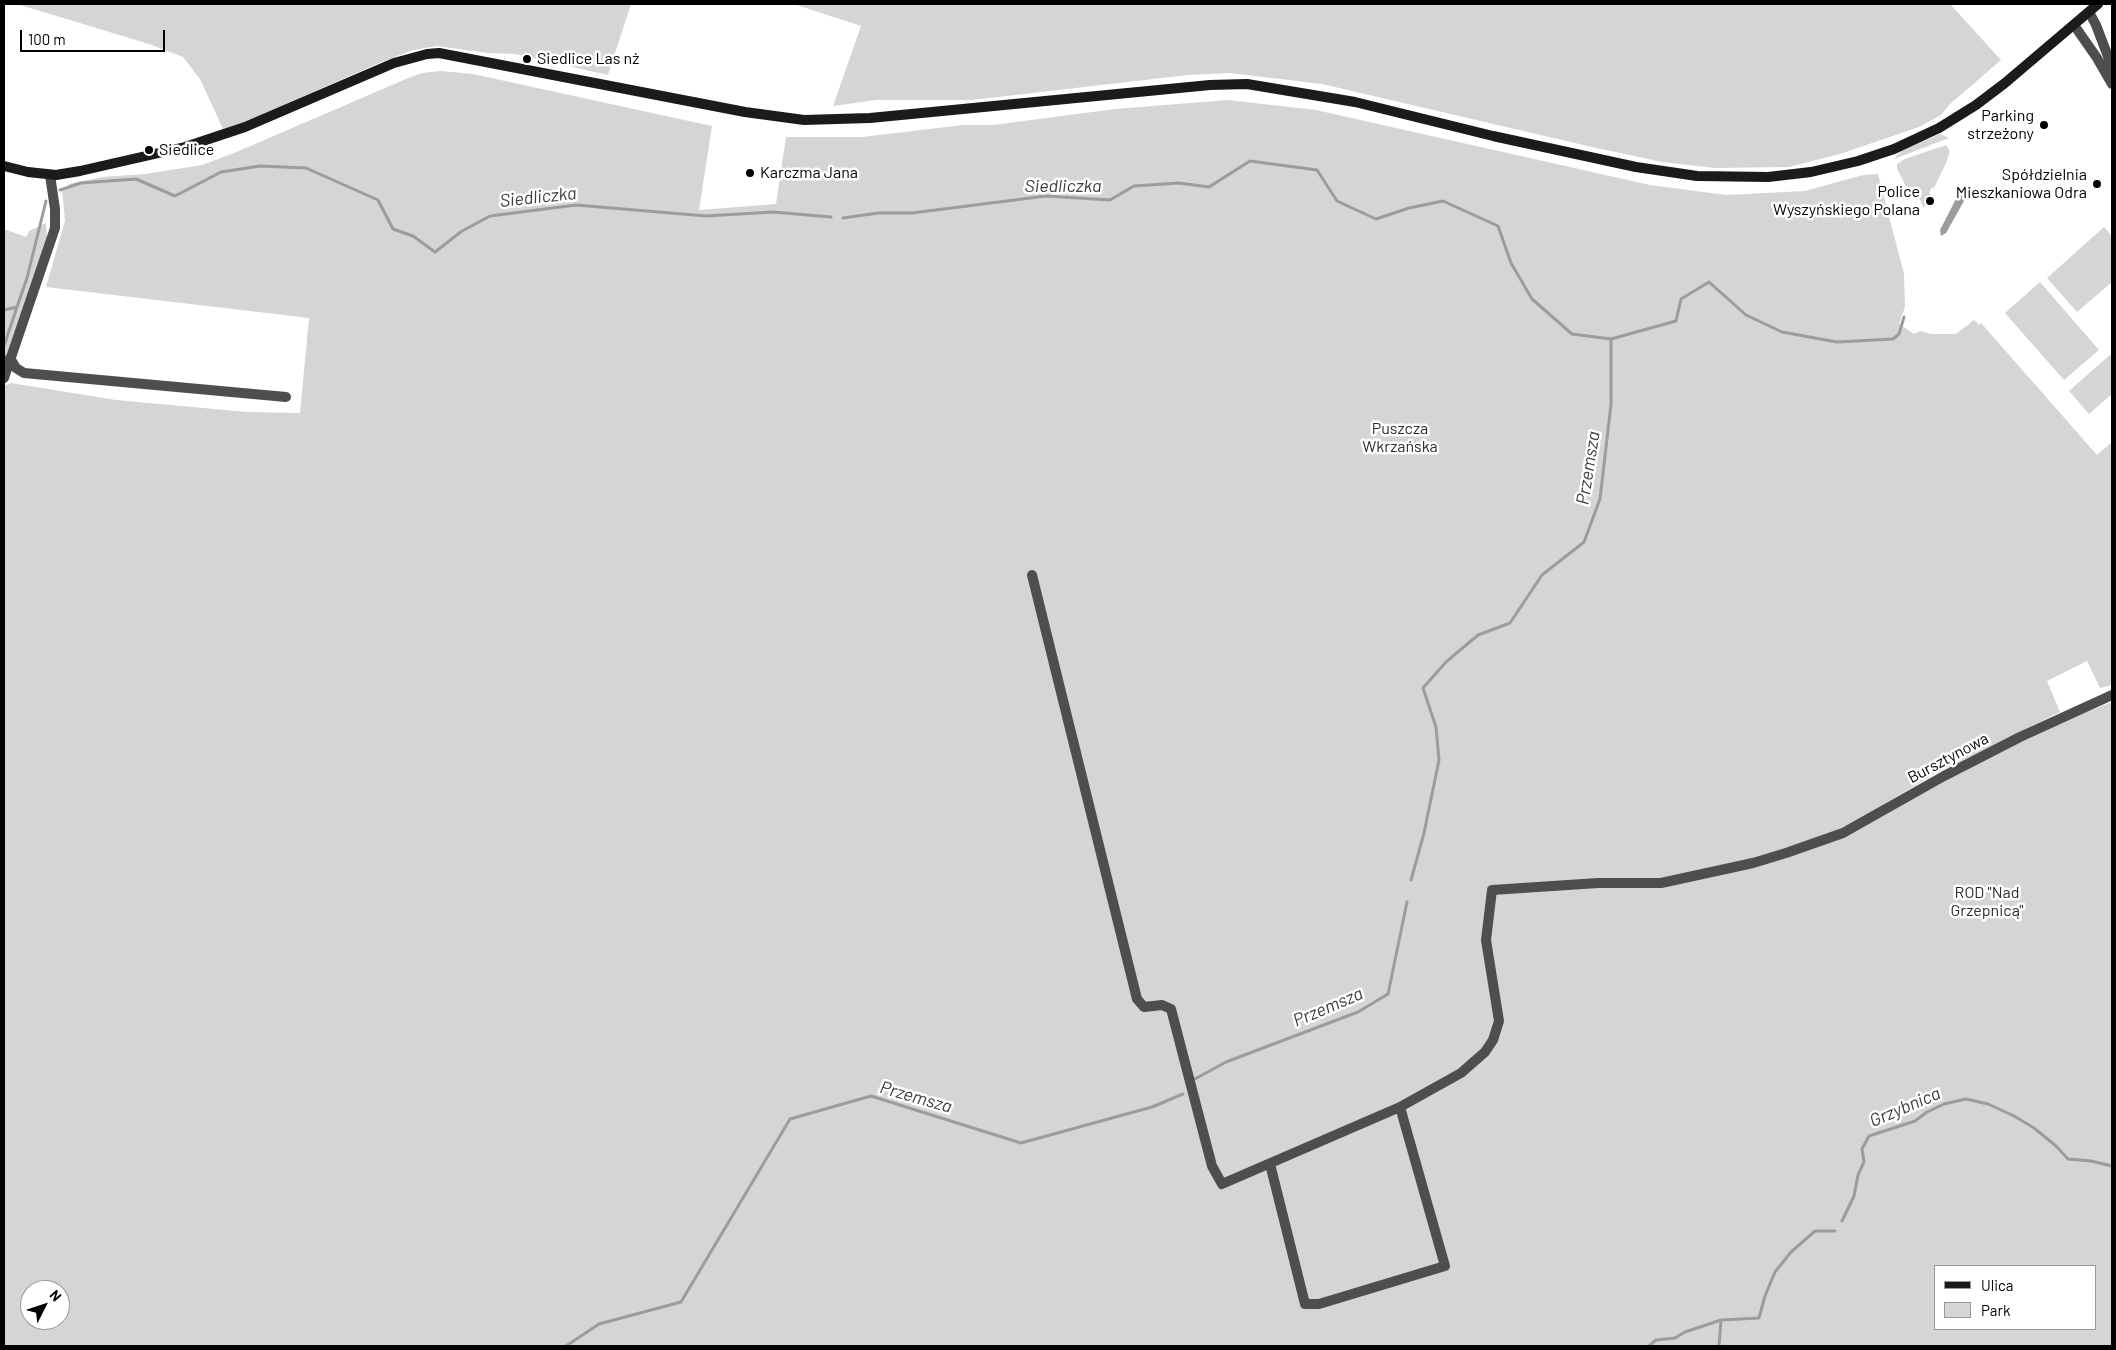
<!DOCTYPE html>
<meta charset="utf-8">
<style>
body{margin:0}
#map{position:relative;width:2116px;height:1350px;overflow:hidden;background:#fff;font-family:Barlow,sans-serif}
canvas{display:block}
.frame{position:absolute;inset:0;border:5px solid #000;pointer-events:none}
.legend{position:absolute;left:1934px;top:1265px;width:162px;height:65px;box-sizing:border-box;background:#fff;border:1px solid #999;margin:0;padding:6px 9px;list-style:none;font-size:15px;color:#000}
.legend li{display:flex;align-items:center;gap:10px;height:25px}
.legend b{width:25px;border:1px solid #999}
.north{position:absolute;left:20px;top:1280px;width:50px;height:50px;box-sizing:border-box;background:#fff;border:1px solid #999;border-radius:50%;rotate:49deg;font-size:14px;font-weight:700;line-height:20px;text-align:center;color:#000}
.north::after{content:'';display:block;margin:auto;width:18px;height:22px;background:#000;clip-path:polygon(50% 0,100% 100%,50% 72%,0 100%)}
.scale{position:absolute;left:20px;top:30px;width:145px;height:22px;box-sizing:border-box;border:2px solid #000;border-top:0;padding-left:6px;font-size:15px;line-height:18px;white-space:nowrap;color:#000;-webkit-text-stroke:4px #fff;paint-order:stroke}
</style>
<div id="map">
<canvas width="2116" height="1350"></canvas>
<div class="frame"></div>
<ul class="legend">
<li><b style="height:6px;background:#1b1b1b"></b>Ulica</li>
<li><b style="height:14px;background:#d5d5d5"></b>Park</li>
</ul>
<div class="north">N</div>
<div class="scale">100 m</div>
</div>
<script>
const ctx = document.querySelector('canvas').getContext('2d');
ctx.lineJoin = 'round';
function fill(path, color) {
  ctx.fillStyle = color;
  ctx.fill(path, 'evenodd');
}
function poly(rows) {
  const path = new Path2D();
  for (const r of rows) {
    path.moveTo(r[0], r[1]);
    for (let i = 2; i < r.length; i += 2) path.lineTo(r[i], r[i + 1]);
  }
  return path;
}
function strokePath(path, color, width, dash) {
  ctx.strokeStyle = color;
  ctx.lineWidth = width;
  ctx.lineCap = dash ? 'butt' : 'round';
  ctx.setLineDash(dash || []);
  ctx.stroke(path);
}
function write(font, color, halo, rows, align = 'center') {
  ctx.font = font + ' Barlow,sans-serif';
  ctx.lineWidth = 5;
  ctx.setLineDash([]);
  ctx.textBaseline = 'middle';
  ctx.strokeStyle = halo;
  ctx.fillStyle = color;
  for (const [text, x, y, turn = 0] of rows) {
    ctx.save();
    ctx.translate(x, y);
    ctx.rotate((+turn || 0) * Math.PI / 180);
    ctx.textAlign = isNaN(turn) ? turn : align;
    if (halo) ctx.strokeText(text, 0, 0);
    ctx.fillText(text, 0, 0);
    ctx.restore();
  }
}
fill(poly([
 [17,4,631,4,608,75,515,54,488,53,437,46,413,50,379,63,247,121,223,129,200,79,183,57,149,44],
 [794,4,1950,4,2001,60,1949,105,1941,115,1919,127,1840,154,1789,167,1715,168,1662,162,1592,147,1322,84,1230,73,1188,75,972,100,876,100,833,106,861,26],
 [441,71,473,74,712,126,699,210,776,204,786,137,862,137,963,125,993,125,1115,109,1228,100,1316,110,1650,185,1726,195,1805,191,1863,175,1878,174,1904,274,1905,307,1899,324,1914,334,1920,331,1931,334,1956,334,1974,320,1979,325,1981,323,2097,455,2112,442,2112,685,2100,688,2087,661,2047,681,2060,712,1933,775,1854,822,1790,854,1997,753,2069,719,2112,702,2112,1346,4,1346,4,386,11,383,116,400,247,412,300,413,309,318,46,287,65,221,62,188,66,188,69,184,102,177,145,174,202,165,234,153,406,79,422,73],
 [1935,1266,2095,1266,2095,1329,1935,1329],
 [30,1290,60,1290,60,1320,30,1320],
 [1940,134,1949,138,1894,159,1901,151],
 [1946,145,1950,151,1946,163,1934,188,1932,187,1929,193,1931,195,1925,206,1923,207,1915,187,1907,188,1897,169,1897,164,1905,159],
 [46,223,47,239,4,363,4,229,26,237,29,231],
 [2104,227,2112,236,2112,282,2077,312,2047,278],
 [2040,282,2099,350,2064,380,2005,313],
 [2111,354,2112,394,2089,414,2069,391]
]), '#d5d5d5');
fill(poly([
 [1962,194,1964,201,1946,233,1941,236,1940,230,1957,197]
]), '#9c9c9c');
strokePath(poly([
 [60,190,81,183,136,179,175,196,221,172,260,166,306,168,378,200,393,229,413,236,435,252,462,231,490,216,576,205,706,216,773,212,831,217],
 [843,218,878,213,912,213,1046,196,1110,200,1134,186,1179,183,1209,187,1250,161,1317,170,1337,201,1376,219,1409,208,1443,201,1498,226,1511,263,1532,299,1572,334,1611,339,1676,321,1681,299,1709,282,1746,315,1782,332,1837,342,1893,339,1899,334,1904,317],
 [4,310,17,307,27,278,46,201],
 [4,346,17,307],
 [1411,880,1424,833,1439,760,1436,727,1423,688,1446,662,1478,635,1510,623,1542,575,1584,542,1600,499,1611,404,1611,339],
 [1193,1080,1226,1062,1358,1012,1388,994,1407,902],
 [1842,1221,1854,1196,1858,1175,1864,1162,1862,1149,1869,1136,1915,1121,1927,1112,1944,1104,1966,1099,1988,1104,2014,1116,2034,1128,2056,1146,2068,1159,2091,1161,2112,1166],
 [566,1346,599,1324,681,1302,790,1119,871,1096,1021,1143,1152,1107,1183,1094],
 [1649,1346,1656,1340,1675,1338,1685,1332,1721,1320,1759,1318,1765,1296,1775,1272,1791,1252,1815,1231,1835,1231],
 [1719,1346,1721,1320]
]), '#9c9c9c', 3);
strokePath(poly([
 [2089,12,2096,25,2112,67],
 [2074,25,2097,58,2112,84],
 [10,358,16,368,24,373,286,397],
 [4,378,55,228,55,209,50,175],
 [1032,575,1137,999,1144,1007,1162,1005,1171,1009,1212,1166,1222,1184,1400,1107,1461,1073,1485,1052,1493,1040,1499,1021,1486,940,1492,890,1598,883,1661,883,1753,863,1786,853,1843,833,1944,776,2020,737,2112,695],
 [1270,1164,1305,1304,1319,1304,1445,1266,1400,1107]
]), '#4e4e4e', 10);
strokePath(poly([
 [4,166,28,172,56,175,80,171,185,147,245,127,394,63,427,54,439,53,745,112,804,120,870,118,1210,85,1247,84,1355,102,1493,136,1636,167,1697,176,1768,177,1811,172,1858,161,1894,149,1939,128,1976,105,2005,83,2098,4]
]), '#1b1b1b', 10);
for (const [x, y, r, color] of [
 [527,59,5,"#000"],
 [2044,125,5,"#000"],
 [149,150,5,"#000"],
 [750,173,5,"#000"],
 [2097,184,5,"#000"],
 [1930,201,5,"#000"]
]) {
  const dot = new Path2D();
  dot.arc(x, y, r, 0, 2 * Math.PI);
  ctx.fillStyle = color;
  ctx.fill(dot);
  strokePath(dot, '#fff', 2);
}
write('16px', '#000', '#fff', [
 ["Siedlice Las nż",537,59],
 ["Parking",2034,116,"right"],
 ["strzeżony",2034,134,"right"],
 ["Siedlice",159,150],
 ["Karczma Jana",760,173],
 ["Spółdzielnia",2087,175,"right"],
 ["Mieszkaniowa Odra",2087,193,"right"],
 ["Police",1920,192,"right"],
 ["Wyszyńskiego Polana",1920,210,"right"]
], 'left');
write('16px', '#2c2c2c', '#fff', [
 ["Puszcza",1400,429],
 ["Wkrzańska",1400,447],
 ["ROD \"Nad",1987,893],
 ["Grzepnicą\"",1987,911]
]);
write('16px', '#000', '#fff', [
 ["Bursztynowa",1948,758,-28]
]);
write('italic 18px', '#3d3d3d', '#fff', [
 ["Siedliczka",1063,186],
 ["Siedliczka",538,197,-6],
 ["Przemsza",1588,468,-81],
 ["Przemsza",1328,1007,-23],
 ["Przemsza",916,1097,16],
 ["Grzybnica",1905,1107,-23]
]);
</script>
